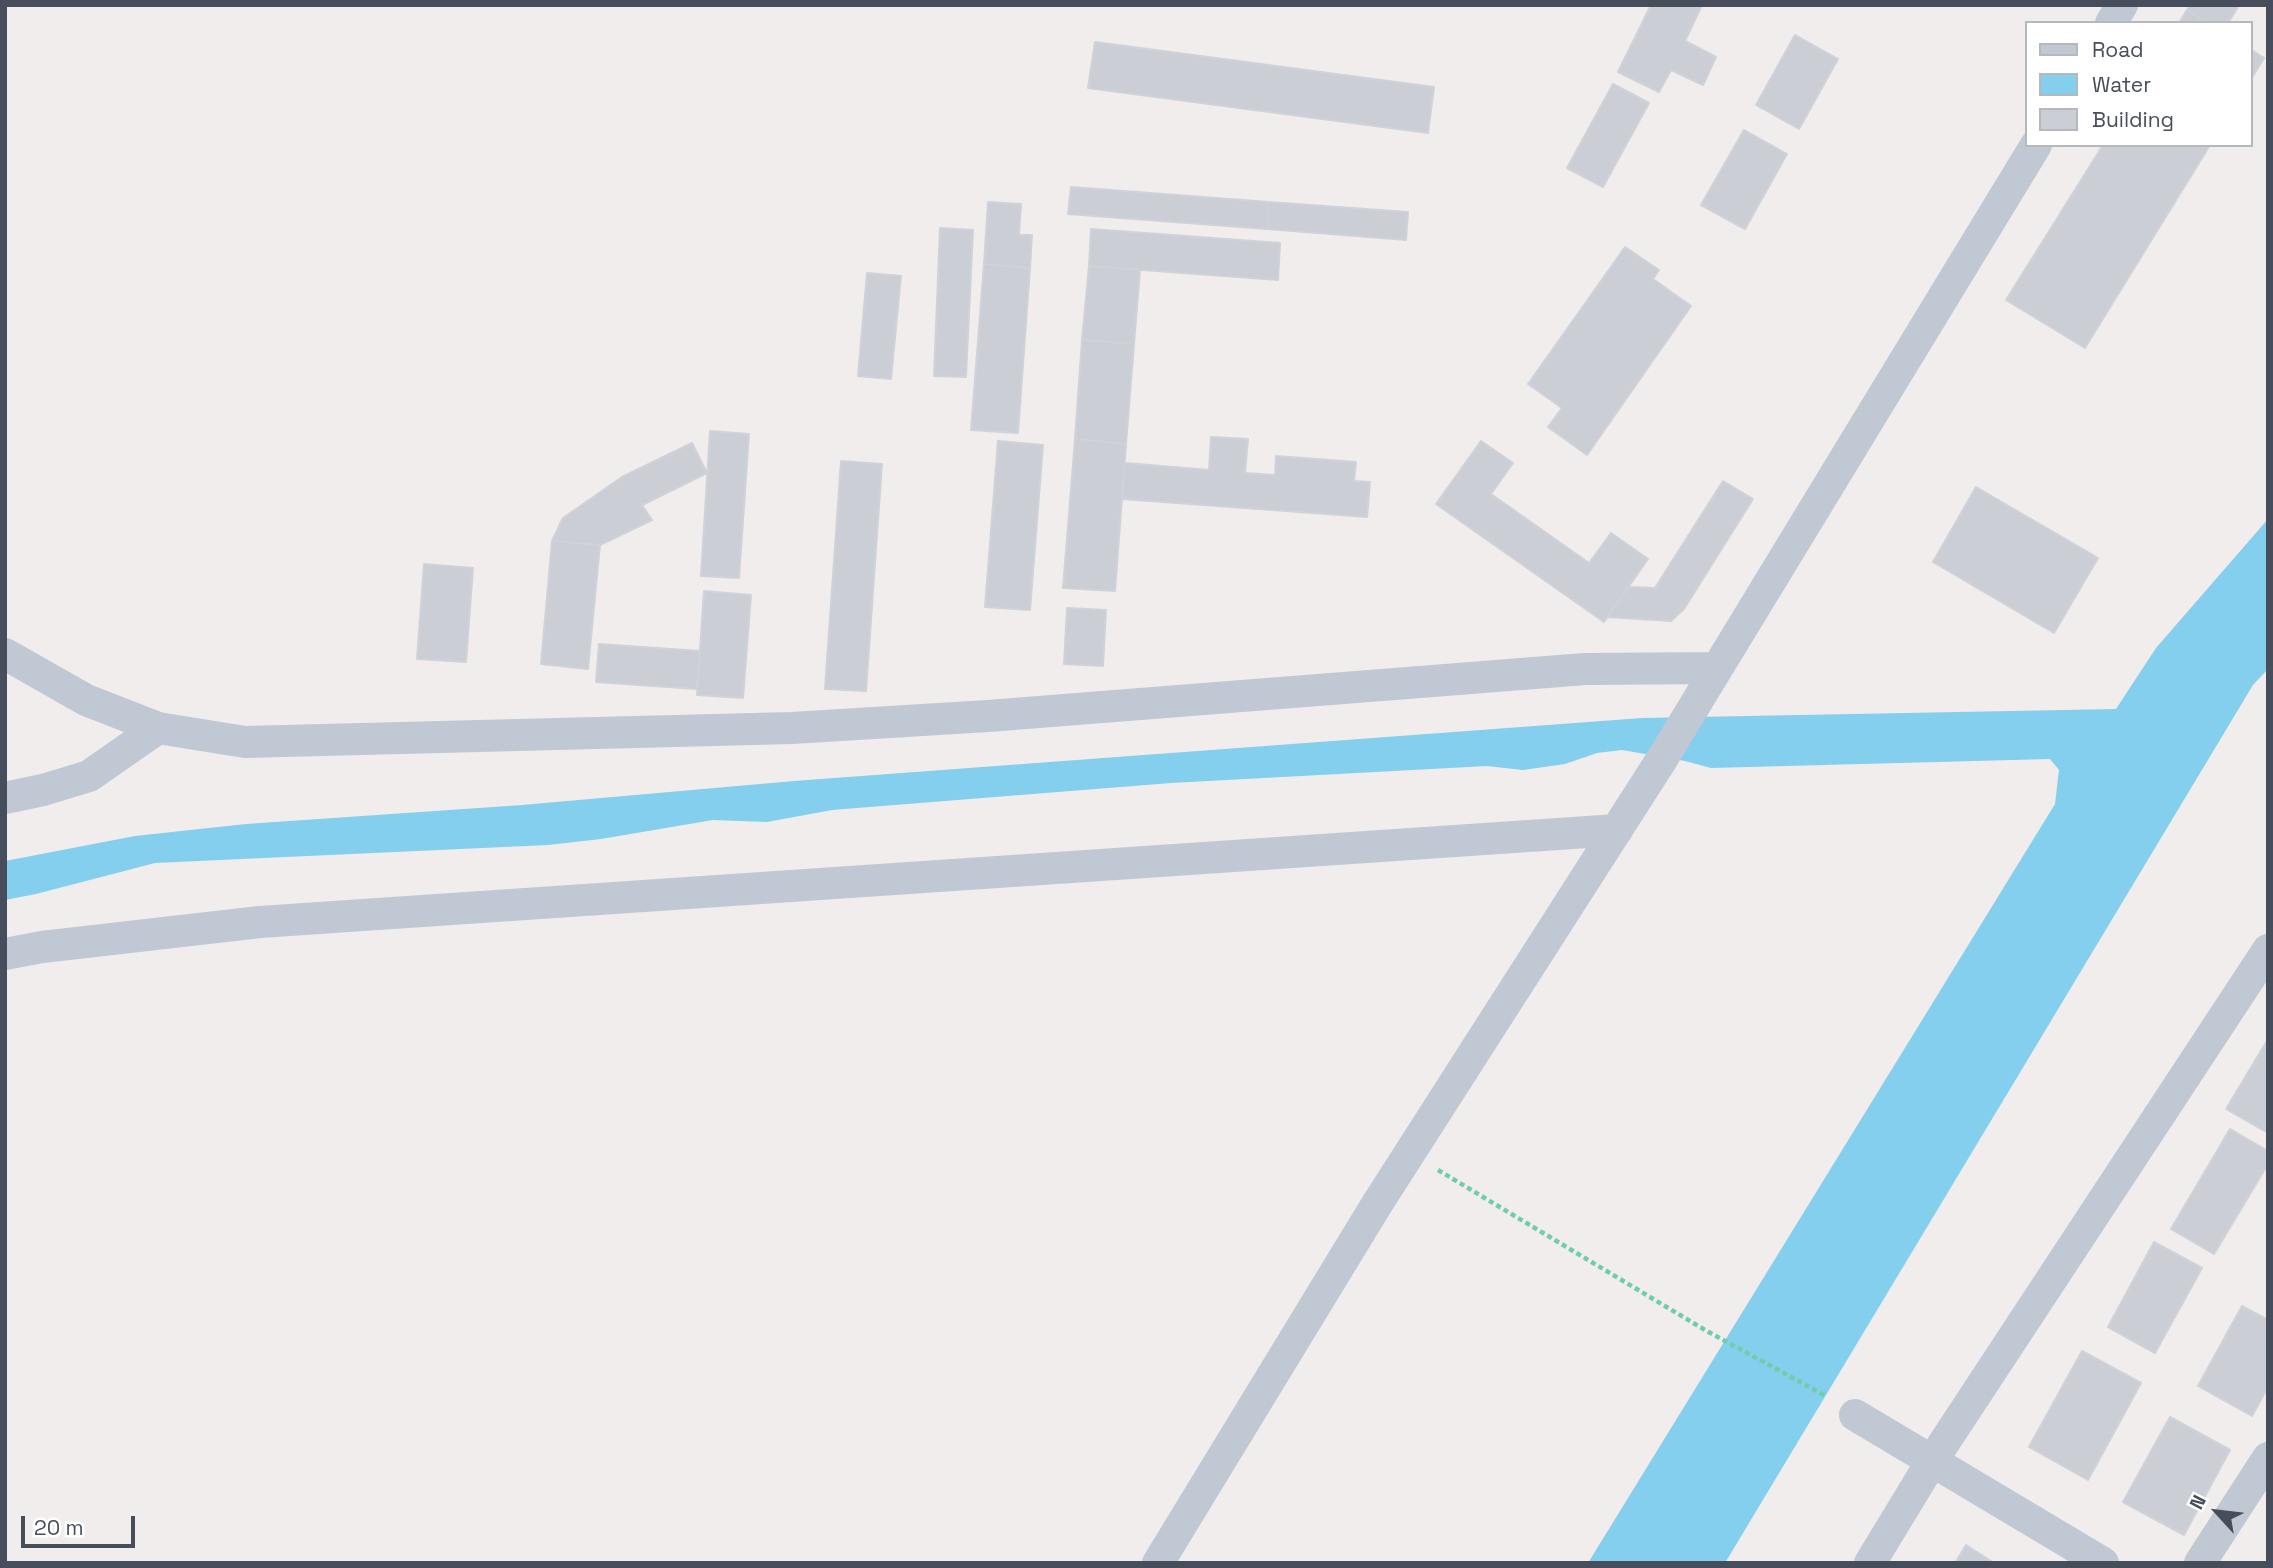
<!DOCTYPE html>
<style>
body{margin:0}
#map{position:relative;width:2273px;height:1568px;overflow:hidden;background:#f0edec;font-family:"Space Grotesk",sans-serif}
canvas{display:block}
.frame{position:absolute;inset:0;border:7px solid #454e5a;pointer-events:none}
.legend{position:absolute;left:2025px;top:21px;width:228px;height:126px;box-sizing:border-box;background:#fff;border:2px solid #b5b8bd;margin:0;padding:9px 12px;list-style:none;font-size:21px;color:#454e5a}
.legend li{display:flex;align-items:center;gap:14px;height:35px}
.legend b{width:35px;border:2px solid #b5b8bd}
.north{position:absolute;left:2182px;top:1477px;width:70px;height:70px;-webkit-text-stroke:5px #fff;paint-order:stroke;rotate:297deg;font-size:19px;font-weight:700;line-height:28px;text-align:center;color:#454e5a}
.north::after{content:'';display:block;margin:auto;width:24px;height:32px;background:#454e5a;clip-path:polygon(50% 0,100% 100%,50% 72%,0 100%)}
.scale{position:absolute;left:21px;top:1516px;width:114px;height:32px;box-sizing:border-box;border:4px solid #454e5a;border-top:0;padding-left:9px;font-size:21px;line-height:24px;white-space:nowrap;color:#454e5a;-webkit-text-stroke:5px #fff;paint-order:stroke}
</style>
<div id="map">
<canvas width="2273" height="1568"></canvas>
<div class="frame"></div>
<ul class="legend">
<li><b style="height:9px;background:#bfc8d3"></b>Road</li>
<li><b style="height:19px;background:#84cfee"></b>Water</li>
<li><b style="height:19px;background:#ccced5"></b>Building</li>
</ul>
<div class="north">N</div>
<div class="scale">20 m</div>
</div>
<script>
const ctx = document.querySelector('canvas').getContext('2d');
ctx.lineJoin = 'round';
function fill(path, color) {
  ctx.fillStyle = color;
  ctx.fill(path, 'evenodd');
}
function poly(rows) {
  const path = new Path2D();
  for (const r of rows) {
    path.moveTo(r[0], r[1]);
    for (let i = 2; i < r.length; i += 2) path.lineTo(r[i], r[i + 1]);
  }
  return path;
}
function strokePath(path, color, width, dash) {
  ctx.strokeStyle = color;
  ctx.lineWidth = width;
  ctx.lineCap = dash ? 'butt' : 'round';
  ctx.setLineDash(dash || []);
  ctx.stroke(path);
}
fill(poly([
 [2268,519,2268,669,2253,685,1725,1563,1588,1563,2055,804,2059,770,2050,759,1711,768,1685,761,1622,750,1597,753,1565,764,1523,770,1487,766,1171,783,832,810,767,822,713,820,601,839,548,845,155,863,36,894,5,900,5,861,135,836,246,824,522,805,794,781,1642,718,2116,709,2156,648]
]), '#84cfee');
const building = poly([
 [1651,5,1702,5,1685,41,1716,57,1703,85,1671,70,1659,92,1618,72,1651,5],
 [2190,5,2239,5,2228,23,2208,23,2187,10,2190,5],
 [2187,10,2208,23,2179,23,2187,10],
 [1795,35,1838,59,1799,129,1756,105,1795,35],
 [1095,42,1434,87,1428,133,1088,88,1095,42],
 [2250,49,2264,58,2250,81,2250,49],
 [1613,84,1649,103,1603,187,1567,168,1613,84],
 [1744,130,1787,154,1745,229,1701,205,1744,130],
 [2103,145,2210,145,2085,348,2006,300,2103,145],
 [1071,187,1269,202,1267,229,1068,214,1071,187],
 [988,202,1021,204,1019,235,1032,235,1030,268,984,264,988,202],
 [1269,202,1408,212,1406,240,1267,229,1269,202],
 [940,228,973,230,966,377,934,376,940,228],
 [1091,229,1280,243,1278,280,1089,266,1091,229],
 [1625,247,1659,270,1653,279,1691,306,1587,455,1548,427,1562,408,1528,384,1625,247],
 [984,264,1030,268,1018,433,971,430,984,264],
 [1089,266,1140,270,1134,344,1082,340,1089,266],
 [867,273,901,276,891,379,858,376,867,273],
 [1082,340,1134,344,1126,444,1075,439,1082,340],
 [710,431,749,434,739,578,701,576,710,431],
 [1211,437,1248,439,1245,473,1275,475,1276,456,1356,462,1354,481,1370,482,1367,517,1122,499,1125,463,1209,470,1211,437],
 [1075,439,1126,444,1115,591,1063,588,1075,439],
 [998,441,1043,445,1030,610,985,607,998,441],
 [1481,441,1513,463,1491,494,1589,563,1611,533,1648,559,1604,622,1436,504,1481,441],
 [692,443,707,473,642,505,652,520,600,545,552,541,563,518,622,477,692,443],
 [841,461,882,464,866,691,825,689,841,461],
 [1723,481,1753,499,1684,609,1671,621,1607,617,1629,587,1655,588,1723,481],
 [1976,487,2098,558,2054,633,1933,562,1976,487],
 [552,541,600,545,588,669,541,664,552,541],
 [424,564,473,568,466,662,417,659,424,564],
 [704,591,751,595,743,698,697,695,704,591],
 [1067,608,1106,610,1103,666,1064,664,1067,608],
 [599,644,700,651,697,689,596,682,599,644],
 [2268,1039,2268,1133,2226,1109,2268,1039],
 [2230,1129,2268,1151,2268,1164,2214,1254,2171,1229,2230,1129],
 [2154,1242,2202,1268,2155,1353,2108,1327,2154,1242],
 [2242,1306,2268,1320,2268,1387,2252,1416,2198,1386,2242,1306],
 [2082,1351,2141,1383,2088,1480,2029,1447,2082,1351],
 [2170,1417,2230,1450,2184,1535,2123,1502,2170,1417],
 [1966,1545,1994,1563,1955,1563,1966,1545]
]);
fill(building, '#ccced5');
strokePath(building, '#d0d2d9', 2);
strokePath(poly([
 [1438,1170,1705,1330,1826,1396]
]), '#70cea7', 4.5, [5, 3.5]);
strokePath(poly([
 [2111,23,2122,5],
 [5,654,86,700,158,728,245,742,792,728,988,716,1585,669,1717,668],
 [5,798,43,790,89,776,158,728],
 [5,954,42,947,260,922,1617,830],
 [1855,1415,2103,1563],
 [1158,1563,1377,1204,1662,759,2036,145],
 [1870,1563,1932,1461,2268,950],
 [2200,1563,2268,1458]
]), '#bfc8d3', 32);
</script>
